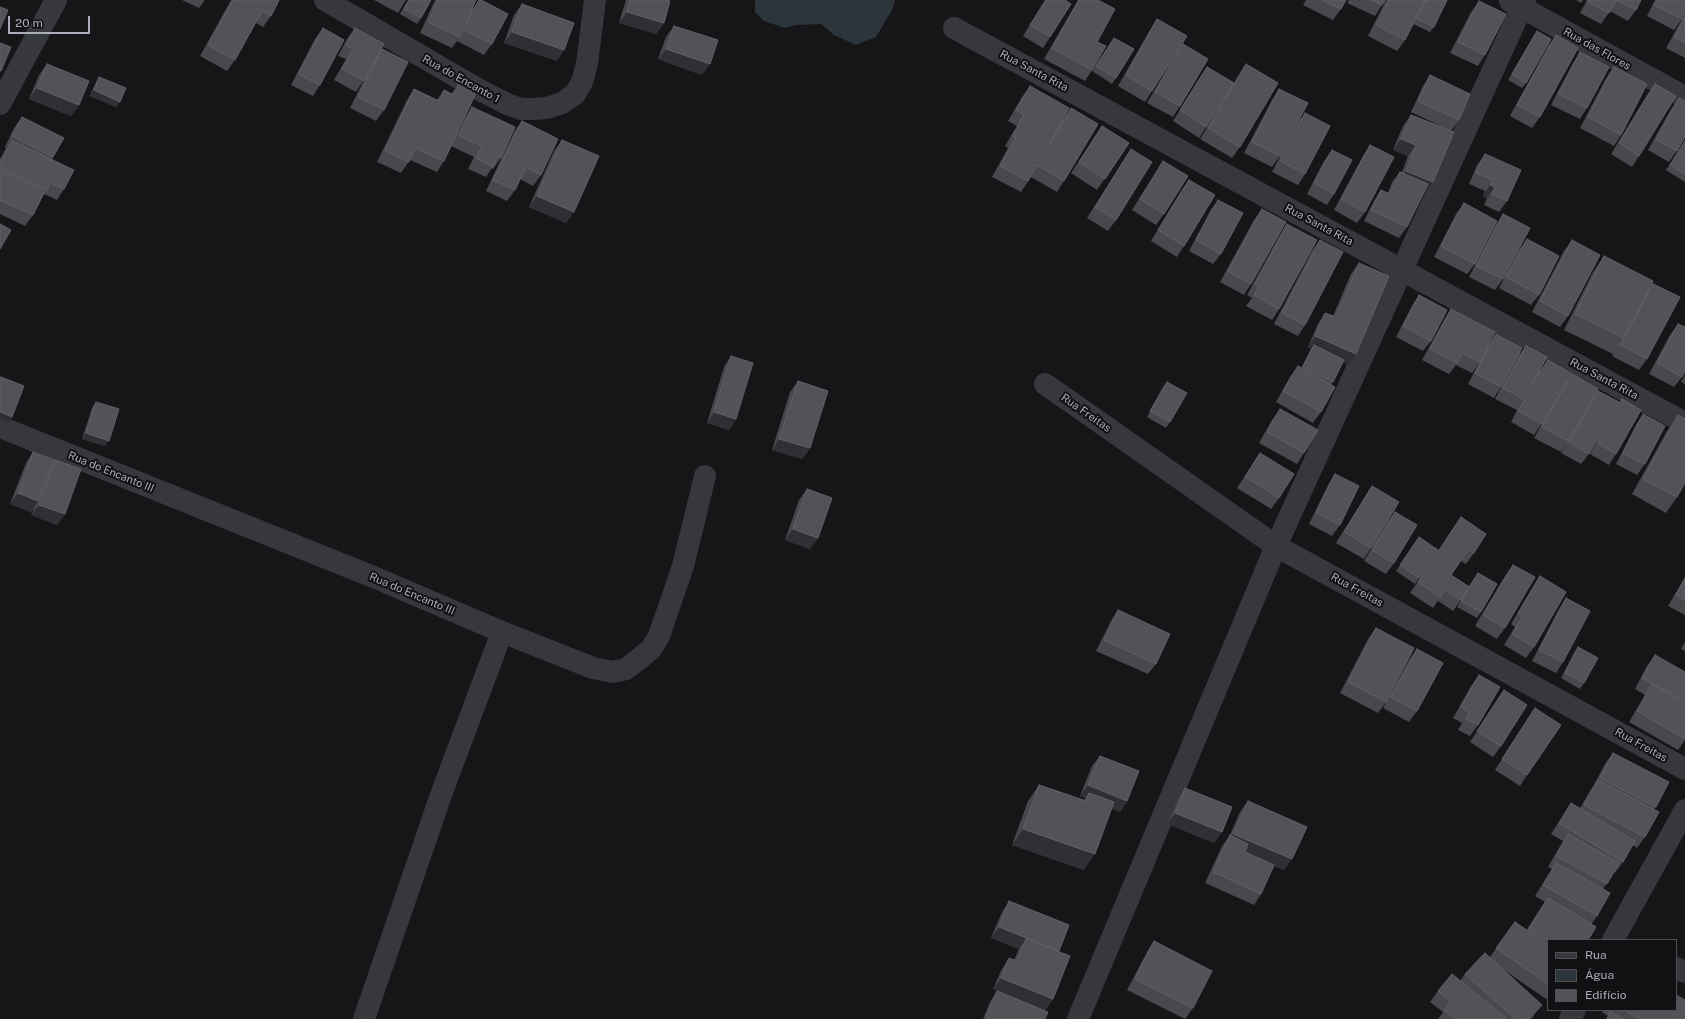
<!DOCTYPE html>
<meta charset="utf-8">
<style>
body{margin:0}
#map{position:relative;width:1685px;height:1019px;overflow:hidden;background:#161618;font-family:"Public Sans",sans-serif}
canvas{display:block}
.legend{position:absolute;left:1547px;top:939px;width:130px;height:72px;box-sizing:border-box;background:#111113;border:1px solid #4d4f55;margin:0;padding:5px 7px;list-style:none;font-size:12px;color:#a8adb8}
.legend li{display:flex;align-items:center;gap:8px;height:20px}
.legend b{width:20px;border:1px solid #4d4f55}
.scale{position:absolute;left:8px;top:16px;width:82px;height:18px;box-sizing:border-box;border:2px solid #a8adb8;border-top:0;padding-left:5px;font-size:12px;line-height:14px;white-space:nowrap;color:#a8adb8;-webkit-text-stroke:3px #111113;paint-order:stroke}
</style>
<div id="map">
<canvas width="1685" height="1019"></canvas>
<ul class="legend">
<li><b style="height:5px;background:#37383d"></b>Rua</li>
<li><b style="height:11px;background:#2c353c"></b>Água</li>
<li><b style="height:11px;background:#525359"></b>Edifício</li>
</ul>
<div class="scale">20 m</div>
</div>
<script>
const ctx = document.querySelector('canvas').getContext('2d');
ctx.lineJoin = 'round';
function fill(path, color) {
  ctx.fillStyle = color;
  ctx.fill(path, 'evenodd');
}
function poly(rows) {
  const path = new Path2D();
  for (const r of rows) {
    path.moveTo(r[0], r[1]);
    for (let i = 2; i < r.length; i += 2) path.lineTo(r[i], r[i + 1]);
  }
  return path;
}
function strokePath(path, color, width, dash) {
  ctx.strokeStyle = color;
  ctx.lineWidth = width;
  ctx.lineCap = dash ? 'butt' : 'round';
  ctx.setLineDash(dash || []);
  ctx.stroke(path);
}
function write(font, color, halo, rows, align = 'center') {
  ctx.font = font + ' "Public Sans",sans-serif';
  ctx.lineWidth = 4;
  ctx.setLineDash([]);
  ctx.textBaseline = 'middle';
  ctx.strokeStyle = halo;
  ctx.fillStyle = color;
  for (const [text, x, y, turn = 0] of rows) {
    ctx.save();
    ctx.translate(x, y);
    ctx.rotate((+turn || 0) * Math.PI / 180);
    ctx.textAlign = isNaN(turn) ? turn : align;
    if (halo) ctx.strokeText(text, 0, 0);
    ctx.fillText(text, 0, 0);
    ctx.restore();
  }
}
fill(poly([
 [755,0,895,0,892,10,876,37,856,45,834,35,821,24,796,25,785,28,764,21,755,12]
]), '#2c353c');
strokePath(poly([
 [325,0,476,88,507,104,521,109,533,109,547,108,562,103,575,94,582,82,587,64,595,0],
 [1510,1,1685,97],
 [954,28,1685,423],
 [0,104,56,0],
 [1045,384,1276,546,1685,769],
 [0,427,376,578,502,632,593,668,613,672,626,669,639,659,651,649,659,636,683,566,705,476],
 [1613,940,1685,810],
 [1676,968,1685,972],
 [364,1019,442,792,502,632],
 [1078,1019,1276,546,1525,0],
 [1570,1019,1575,1010]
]), '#37383d', 22);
fill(poly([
 [182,0,205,0,199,8],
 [231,0,279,0,271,16,263,27,256,23,235,60,227,71,200,56],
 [374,0,406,0,398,13],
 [408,0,431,0,421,18,417,24,400,14],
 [435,0,476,0,471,12,479,0,492,44,484,55,457,41,452,48,420,33],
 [626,0,666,0,664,23,656,34,619,23],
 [1045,0,1065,0,1050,37,1043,48,1023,36],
 [1078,0,1098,0,1097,42,1092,70,1085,81,1044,59],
 [1306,0,1346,0,1341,9,1333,20,1303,5],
 [1349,0,1385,0,1382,5,1375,16,1347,3],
 [1386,0,1447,0,1434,27,1430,32,1413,24,1405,40,1397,51,1368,36],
 [1576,0,1583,0,1581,3],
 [1587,0,1641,0,1636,10,1628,21,1610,11,1601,24,1580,13],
 [1655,0,1685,0,1682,19,1674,30,1647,16],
 [1479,1,1485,55,1478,66,1450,53,1471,12],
 [522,4,557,61,504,43,514,15],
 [1685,14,1685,58,1666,48],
 [1157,19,1152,91,1145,102,1118,86,1150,30],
 [674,26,702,75,658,59,666,37],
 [323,28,320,85,313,96,291,85,315,39],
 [355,28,378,55,382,49,384,110,376,121,350,108,365,78,356,92,334,80,346,59,338,56,347,39],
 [1537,31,1526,83,1522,88,1508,80,1533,37],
 [1556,35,1540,117,1532,128,1510,116,1548,46],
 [1114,38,1116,78,1112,84,1092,71],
 [1183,44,1180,106,1173,117,1147,103,1175,55],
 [1580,52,1587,108,1580,119,1551,105,1573,63],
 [47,64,79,105,71,116,29,99,39,75],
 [1246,64,1240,147,1232,158,1200,139,1229,90,1206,127,1199,138,1173,121,1200,78,1207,67,1234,83],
 [1614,67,1621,135,1614,146,1580,128,1606,78],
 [1430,75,1459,120,1451,131,1411,112,1423,86],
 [99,77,120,102,116,107,90,96,96,82],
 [459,83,444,161,437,172,410,160,401,173,377,162,407,100,414,89,437,100,444,90,451,94],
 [1655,84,1639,156,1632,167,1611,154,1647,95],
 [1030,86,1063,121,1071,108,1064,181,1057,192,1031,177,1021,192,992,177,1008,148,1005,146,1017,126,1008,121,1022,97],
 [1279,89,1280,156,1272,167,1244,153,1272,100],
 [1679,98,1677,151,1669,162,1648,150,1671,109],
 [472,107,501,158,493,169,492,168,486,177,468,169,474,157,451,146,465,118],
 [1305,113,1305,174,1298,185,1272,172,1297,124],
 [1411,115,1433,182,1426,192,1424,192,1407,227,1399,238,1364,221,1374,201,1381,190,1388,193,1392,182,1400,172,1402,172,1408,156,1393,150,1403,126],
 [22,117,53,157,52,160,64,189,57,200,44,194,41,198,33,215,25,226,0,214,0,159,6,148,5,147,14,128],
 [522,121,541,175,533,186,520,179,515,190,507,201,486,191,514,132],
 [1102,126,1129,143,1097,190,1071,173],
 [562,140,566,223,529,207,554,151],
 [1685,141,1685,182,1666,170],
 [1370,145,1365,212,1357,223,1334,210,1363,156],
 [1131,149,1116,220,1108,231,1087,218,1124,160],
 [1332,150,1334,194,1327,205,1307,194,1324,161],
 [1485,154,1507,201,1499,212,1484,205,1487,198,1483,196,1485,191,1469,184,1477,165],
 [1163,161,1164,214,1156,225,1132,210,1156,172],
 [1189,180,1184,246,1177,257,1151,241,1181,191],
 [1218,200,1221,254,1213,264,1189,251,1210,211],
 [1464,203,1475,264,1467,274,1434,257,1456,214],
 [1262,209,1251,284,1244,295,1220,282,1254,220],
 [1503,214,1503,279,1495,290,1469,277,1496,225],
 [1287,224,1279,309,1272,320,1246,306,1252,298,1247,295,1280,235],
 [1527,239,1539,295,1531,305,1499,288,1519,250],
 [1320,240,1305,325,1298,336,1274,324,1312,251],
 [1572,240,1568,316,1560,327,1532,312,1564,251],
 [1604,256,1649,289,1653,284,1647,359,1639,370,1612,356,1615,351,1613,354,1564,330,1593,272],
 [1359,263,1349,365,1343,362,1331,385,1321,412,1313,423,1276,402,1290,377,1298,366,1301,368,1311,349,1308,347,1318,324,1325,313,1333,316,1351,274],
 [1419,295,1431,341,1423,351,1396,337,1412,306],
 [1451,309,1489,345,1496,334,1501,387,1494,398,1468,384,1479,363,1472,373,1456,365,1449,374,1422,360,1444,320],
 [1678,324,1682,377,1674,387,1649,374,1670,335],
 [1526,346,1541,370,1548,360,1591,401,1598,391,1589,454,1581,464,1561,453,1566,445,1561,452,1534,438,1544,420,1534,435,1511,422,1517,410,1495,399,1518,356],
 [731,356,736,419,729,430,707,423,724,367],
 [1685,375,1685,384,1681,382],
 [798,381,810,448,802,459,772,450,790,392],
 [1167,382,1170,422,1166,428,1147,417,1163,387],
 [1622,399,1616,454,1609,465,1590,454,1615,410],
 [96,402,105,446,82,439,92,408],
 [1280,409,1304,453,1297,464,1259,443,1272,420],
 [1643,414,1645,464,1637,475,1616,464,1636,425],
 [1678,415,1677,497,1666,513,1632,494,1667,431],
 [33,452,52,465,55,460,65,514,57,525,31,515,35,506,31,512,10,504,26,463],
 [1260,453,1279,498,1271,509,1237,488],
 [1335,474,1340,525,1332,536,1309,524,1328,485],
 [1372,486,1371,548,1364,559,1336,543,1365,497],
 [807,489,810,549,785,540,799,500],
 [1395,512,1394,563,1386,574,1364,561,1387,523],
 [1461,517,1474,553,1466,564,1461,561,1451,575,1469,586,1478,573,1481,612,1477,618,1457,607,1465,594,1453,611,1438,601,1433,608,1410,593],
 [1419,537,1438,550,1415,584,1396,571],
 [1513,565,1505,628,1497,639,1475,626,1505,576],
 [1540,576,1534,647,1526,658,1504,645,1515,627,1511,624,1533,587],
 [1685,577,1685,615,1668,606],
 [1566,598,1563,662,1556,673,1532,661,1559,609],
 [1118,610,1156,664,1148,674,1096,651,1111,621],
 [1376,628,1386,702,1378,713,1340,693,1368,639],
 [1685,642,1685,651,1681,649],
 [1578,647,1584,683,1580,689,1561,678,1574,653],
 [1417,649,1417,711,1409,722,1383,708,1409,660],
 [1655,655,1685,672,1685,740,1678,750,1629,722,1645,695,1635,689,1647,666],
 [1479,675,1478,725,1470,736,1458,730,1462,723,1453,718,1471,686],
 [1504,690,1501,746,1493,757,1470,742],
 [1535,708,1527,775,1520,786,1495,770],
 [1613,753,1656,807,1654,809,1645,837,1637,848,1633,845,1623,862,1615,873,1614,872,1603,889,1597,916,1591,925,1548,940,1548,996,1546,999,1504,970,1534,1016,1531,1019,1438,1019,1443,1012,1430,1002,1438,991,1460,981,1465,974,1490,957,1515,922,1527,930,1545,902,1535,896,1552,869,1548,867,1563,841,1551,834,1564,814,1571,803,1580,808,1590,791,1595,783,1605,764],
 [1100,756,1127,801,1120,812,1112,808,1084,870,1012,845,1028,801,1039,785,1084,800,1085,798,1080,796,1092,766],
 [1185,788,1222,832,1214,843,1168,824,1178,799],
 [1248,801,1284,870,1274,866,1261,894,1254,905,1205,883,1222,846,1230,835,1240,812],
 [1009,901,1059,952,1053,999,1045,1010,993,989,1002,969,1009,958,1014,960,1019,949,991,938,1002,912],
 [1154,941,1193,1008,1185,1019,1127,990,1147,952],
 [997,991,1045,1019,983,1019,990,1002],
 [1603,1010,1676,1010,1684,1019,1606,1019,1608,1016,1602,1012]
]), '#47494d');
fill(poly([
 [627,12,664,23,656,34,619,23],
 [512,32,564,50,557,61,504,43],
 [666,49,710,64,702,75,658,59],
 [37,88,79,105,71,116,29,99],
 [94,90,120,102,116,107,90,96],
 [1401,139,1416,145,1408,156,1393,150],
 [1406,171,1433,182,1426,192,1398,182],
 [1490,185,1495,187,1487,198,1483,196],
 [537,196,574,212,566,223,529,207],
 [1315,336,1356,354,1349,365,1312,349,1314,345,1311,349,1308,347],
 [0,412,12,417,8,423,0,419],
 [714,412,736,419,729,430,707,423],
 [86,433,109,441,105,446,82,439],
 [779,439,810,448,802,459,772,450],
 [18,493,38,501,31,512,10,504],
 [39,505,65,514,57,525,31,515],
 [793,529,818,538,810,549,785,540],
 [1088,785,1127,801,1120,812,1087,799,1089,793,1085,798,1080,796],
 [1175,813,1222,832,1214,843,1168,824],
 [1023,829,1095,854,1084,870,1012,845],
 [1233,834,1292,859,1284,870,1226,845],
 [999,927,1059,951,1052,962,1026,939,1019,949,991,938],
 [1001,978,1053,999,1045,1010,993,989],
 [1542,1005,1531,1019,1529,1019]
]), '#2f3033');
const building = poly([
 [233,0,279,0,271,16,262,11,235,60,208,45,233,0],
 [409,0,431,0,421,18,404,9,409,0],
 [438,0,476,0,466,23,479,0,481,0,508,14,492,44,463,29,460,37,428,22,438,0],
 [630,0,666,0,670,1,664,23,627,12,630,0],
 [1046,0,1065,0,1071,4,1050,37,1030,25,1046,0],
 [1079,0,1098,0,1115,9,1097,42,1106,46,1092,70,1052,48,1079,0],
 [1322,0,1346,0,1341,9,1322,0],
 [1371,0,1385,0,1382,5,1371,0],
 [1389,0,1425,0,1405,40,1376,25,1389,0],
 [1426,0,1447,0,1434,27,1416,18,1426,0],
 [1589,0,1617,0,1609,13,1588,2,1589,0],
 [1617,0,1641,0,1636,10,1617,0],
 [1657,0,1685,0,1685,12,1682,19,1654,5,1657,0],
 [1479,1,1506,14,1485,55,1458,42,1479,1],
 [522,4,574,23,564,50,512,32,522,4],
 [0,7,8,10,0,29,0,7],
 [1685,17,1685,43,1674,37,1685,17],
 [1157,19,1187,36,1152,91,1126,75,1157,19],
 [674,26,718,40,710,64,666,49,674,26],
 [323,28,344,40,320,85,298,74,323,28],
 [355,28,384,44,364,81,342,69,353,49,346,45,355,28],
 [1537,31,1551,39,1526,83,1512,74,1537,31],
 [1556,35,1578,48,1540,117,1517,105,1556,35],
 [1114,38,1134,49,1116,78,1096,66,1114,38],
 [0,43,11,47,1,71,0,71,0,43],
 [1183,44,1208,59,1180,106,1155,92,1183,44],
 [382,49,408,62,384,110,358,97,382,49],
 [1580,52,1609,67,1587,108,1558,94,1580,52],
 [47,64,89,81,79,105,37,88,47,64],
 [1246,64,1278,83,1240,147,1208,128,1246,64],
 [1207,67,1234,83,1206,127,1180,110,1207,67],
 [1614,67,1647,84,1621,135,1588,117,1614,67],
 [1430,75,1470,94,1459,120,1418,101,1430,75],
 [99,77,126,88,120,102,94,90,99,77],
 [459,83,477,91,444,161,415,148,409,162,385,151,414,89,439,101,444,90,454,95,459,83],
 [1655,84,1676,96,1639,156,1619,143,1655,84],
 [1030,86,1069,108,1049,146,1071,108,1098,124,1064,181,1037,165,1028,181,1000,166,1016,137,1012,136,1024,115,1016,110,1030,86],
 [1279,89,1308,103,1280,156,1252,142,1279,89],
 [1679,98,1685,101,1685,137,1677,151,1656,139,1679,98],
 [472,107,515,127,501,158,498,156,493,167,476,158,482,146,459,136,472,107],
 [1305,113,1330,126,1305,174,1280,161,1305,113],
 [1411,115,1454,132,1433,182,1406,171,1416,145,1401,139,1411,115],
 [22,117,64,138,53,157,12,136,22,117],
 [522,121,558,139,541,175,526,167,515,190,493,180,522,121],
 [1102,126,1129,143,1105,179,1079,162,1102,126],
 [562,140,599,156,574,212,537,196,562,140],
 [12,141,74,170,64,189,50,183,47,190,0,167,0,164,12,141],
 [1685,141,1685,174,1670,165,1685,141],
 [1370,145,1394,157,1365,212,1341,199,1370,145],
 [1131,149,1152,162,1116,220,1095,207,1131,149],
 [1332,150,1352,160,1334,194,1314,183,1332,150],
 [1485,154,1521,170,1507,201,1492,194,1495,187,1490,185,1493,180,1476,173,1485,154],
 [1163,161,1188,176,1164,214,1140,199,1163,161],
 [0,169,45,191,33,215,0,200,0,169],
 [1400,172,1428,184,1407,227,1371,210,1381,190,1390,194,1400,172],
 [1189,180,1215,195,1184,246,1158,230,1189,180],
 [1218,200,1243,213,1221,254,1196,240,1218,200],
 [1464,203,1497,221,1475,264,1441,246,1464,203],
 [1262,209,1286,222,1251,284,1228,271,1262,209],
 [1503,214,1530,228,1503,279,1476,266,1503,214],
 [0,224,11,230,0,249,0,224],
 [1287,224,1317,240,1279,309,1254,295,1259,287,1255,284,1287,224],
 [1527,239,1559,256,1539,295,1506,277,1527,239],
 [1320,240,1343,252,1305,325,1282,313,1320,240],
 [1572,240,1600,255,1568,316,1540,301,1572,240],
 [1604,256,1653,281,1624,338,1575,314,1604,256],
 [1359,263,1389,276,1356,354,1315,336,1325,313,1336,317,1359,263],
 [1653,284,1680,297,1647,359,1620,345,1653,284],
 [1419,295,1447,310,1431,341,1403,326,1419,295],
 [1451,309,1495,332,1480,362,1462,353,1457,363,1430,349,1451,309],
 [1678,324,1685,327,1685,371,1682,377,1657,363,1678,324],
 [1496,334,1522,348,1501,387,1475,373,1496,334],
 [1314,345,1344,360,1333,382,1303,367,1314,345],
 [1526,346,1547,357,1531,386,1548,360,1598,389,1568,441,1542,427,1568,380,1542,424,1518,411,1525,400,1503,388,1526,346],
 [731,356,753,363,736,419,714,412,731,356],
 [1298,366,1335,387,1321,412,1283,391,1298,366],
 [1,377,24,386,12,417,0,412,0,380,1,377],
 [798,381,828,391,810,448,779,439,798,381],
 [1167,382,1187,393,1170,422,1150,411,1167,382],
 [1598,391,1619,402,1589,454,1569,442,1598,391],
 [1622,399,1641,410,1616,454,1597,443,1622,399],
 [96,402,119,409,109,441,86,433,96,402],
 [1280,409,1318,430,1304,453,1267,432,1280,409],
 [1643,414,1665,426,1645,464,1623,453,1643,414],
 [1678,415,1685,419,1685,483,1677,497,1643,479,1678,415],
 [33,452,54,460,38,501,18,493,33,452],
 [1260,453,1294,474,1279,498,1245,477,1260,453],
 [55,460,81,469,65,514,39,505,55,460],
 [1335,474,1359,486,1340,525,1316,513,1335,474],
 [1372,486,1399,502,1371,548,1344,532,1372,486],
 [807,489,832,498,818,538,793,529,807,489],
 [1395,512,1417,525,1394,563,1372,550,1395,512],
 [1461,517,1486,534,1474,553,1468,550,1451,575,1469,587,1461,600,1445,590,1440,597,1418,582,1461,517],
 [1419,537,1438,550,1419,578,1400,565,1419,537],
 [1513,565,1535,577,1505,628,1483,615,1513,565],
 [1478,573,1497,584,1481,612,1461,601,1478,573],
 [1540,576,1566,592,1534,647,1512,634,1523,616,1518,613,1540,576],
 [1685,578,1685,600,1676,595,1685,578],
 [1566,598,1590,611,1563,662,1539,650,1566,598],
 [1118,610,1170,634,1156,664,1104,640,1118,610],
 [1376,628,1414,648,1386,702,1348,682,1376,628],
 [1578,647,1598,658,1584,683,1565,673,1578,647],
 [1417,649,1443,663,1417,711,1391,697,1417,649],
 [1655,655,1685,672,1685,701,1642,678,1655,655],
 [1479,675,1500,687,1478,725,1466,719,1469,712,1461,707,1479,675],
 [1652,684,1685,703,1685,739,1637,711,1652,684],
 [1504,690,1527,705,1501,746,1477,731,1504,690],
 [1535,708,1561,725,1527,775,1502,759,1535,708],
 [1613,753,1669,782,1656,807,1600,778,1613,753],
 [1100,756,1139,771,1127,801,1088,785,1100,756],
 [1598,780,1659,812,1645,837,1584,805,1598,780],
 [1039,785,1086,801,1089,793,1114,802,1095,854,1023,829,1039,785],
 [1185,788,1232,807,1222,832,1175,813,1185,788],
 [1248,801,1307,827,1292,859,1233,834,1248,801],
 [1571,803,1635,841,1623,862,1559,823,1571,803],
 [1568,834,1619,863,1607,884,1556,856,1568,834],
 [1230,835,1248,844,1245,852,1274,865,1261,894,1213,872,1230,835],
 [1556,863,1610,893,1597,916,1543,885,1556,863],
 [1548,898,1596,927,1588,940,1548,940,1548,942,1528,929,1548,898],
 [1009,901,1069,925,1059,951,999,927,1009,901],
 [1515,922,1548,945,1548,984,1496,948,1515,922],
 [1026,939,1070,956,1053,999,1001,978,1009,958,1017,961,1026,939],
 [1154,941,1212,971,1193,1008,1135,979,1154,941],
 [1485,953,1542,1005,1529,1019,1516,1019,1465,974,1485,953],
 [1452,974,1507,1019,1455,1019,1444,1010,1451,1002,1438,991,1452,974],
 [997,991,1048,1012,1045,1019,990,1019,986,1017,997,991],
 [1676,995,1685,1000,1685,1018,1684,1019,1640,1019,1624,1010,1676,1010,1676,995],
 [1610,1012,1624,1019,1607,1019,1610,1012]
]);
fill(building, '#525359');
strokePath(building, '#5f6168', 1);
write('11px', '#a8adb8', '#111113', [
 ["Rua das Flores",1597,49,29],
 ["Rua Santa Rita",1034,71,28],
 ["Rua do Encanto 1",461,79,29],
 ["Rua Santa Rita",1319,225,28],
 ["Rua Santa Rita",1604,379,28],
 ["Rua Freitas",1086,413,35],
 ["Rua do Encanto III",111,472,22],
 ["Rua Freitas",1357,590,29],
 ["Rua do Encanto III",412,594,23],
 ["Rua Freitas",1641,745,29]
]);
</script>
